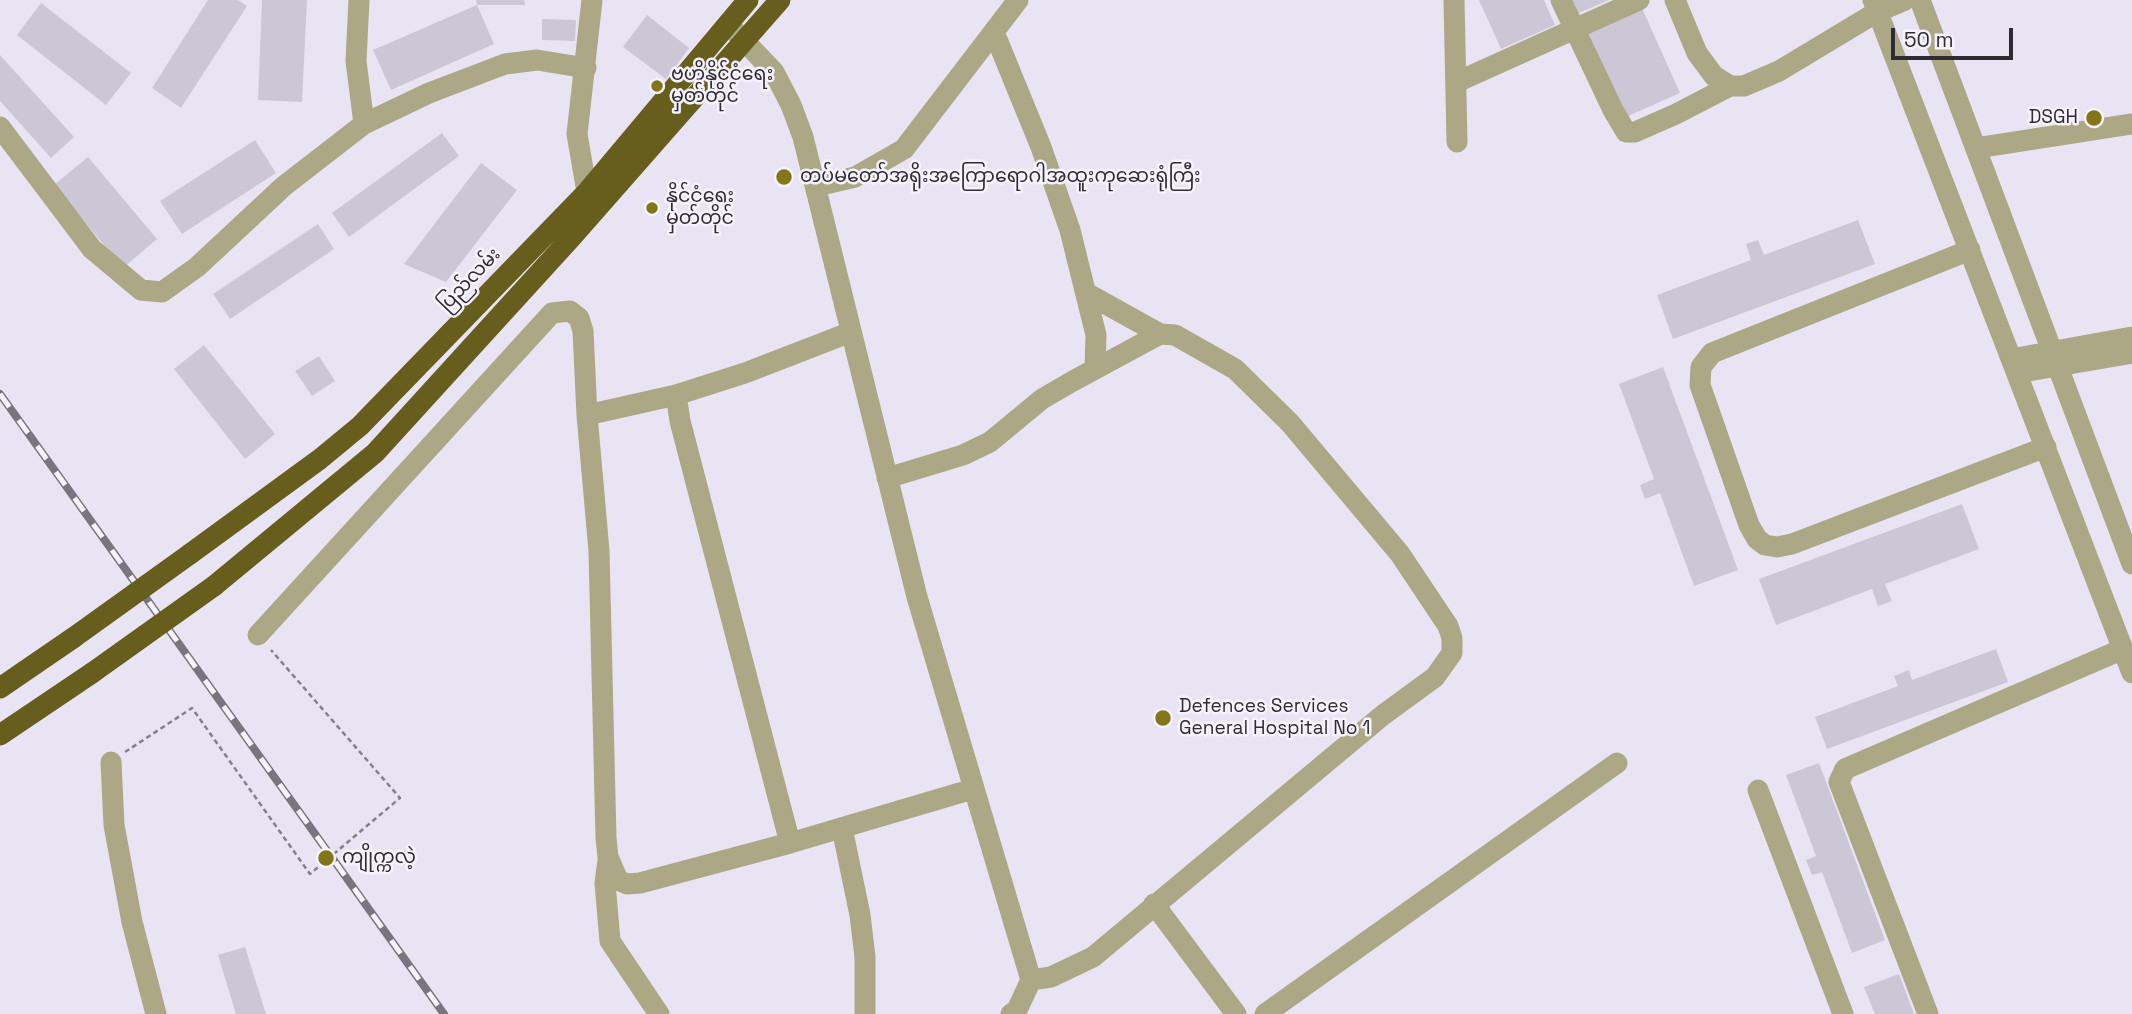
<!DOCTYPE html>
<meta charset="utf-8">
<style>
body{margin:0}
#map{position:relative;width:2132px;height:1014px;overflow:hidden;background:#e9e4f3;font-family:"Space Grotesk",sans-serif}
canvas{display:block}
.scale{position:absolute;left:1891px;top:28px;width:122px;height:32px;box-sizing:border-box;border:4px solid #2e2c32;border-top:0;padding-left:9px;font-size:21px;line-height:24px;white-space:nowrap;color:#2e2c32;-webkit-text-stroke:5px #f6f2fe;paint-order:stroke}
</style>
<div id="map">
<canvas width="2132" height="1014"></canvas>
<div class="scale">50 m</div>
</div>
<script>
const ctx = document.querySelector('canvas').getContext('2d');
ctx.lineJoin = 'round';
function fill(path, color) {
  ctx.fillStyle = color;
  ctx.fill(path, 'evenodd');
}
function poly(rows) {
  const path = new Path2D();
  for (const r of rows) {
    path.moveTo(r[0], r[1]);
    for (let i = 2; i < r.length; i += 2) path.lineTo(r[i], r[i + 1]);
  }
  return path;
}
function strokePath(path, color, width, dash) {
  ctx.strokeStyle = color;
  ctx.lineWidth = width;
  ctx.lineCap = dash ? 'butt' : 'round';
  ctx.setLineDash(dash || []);
  ctx.stroke(path);
}
function write(font, color, halo, rows, align = 'center') {
  ctx.font = font + ' "Space Grotesk","Noto Sans Myanmar",sans-serif';
  ctx.lineWidth = 5;
  ctx.setLineDash([]);
  ctx.textBaseline = 'middle';
  ctx.strokeStyle = halo;
  ctx.fillStyle = color;
  for (const [text, x, y, turn = 0] of rows) {
    ctx.save();
    ctx.translate(x, y);
    ctx.rotate((+turn || 0) * Math.PI / 180);
    ctx.textAlign = isNaN(turn) ? turn : align;
    if (halo) ctx.strokeText(text, 0, 0);
    ctx.fillText(text, 0, 0);
    ctx.restore();
  }
}
fill(poly([
 [208,0,238,0,247,6,181,108,152,88],
 [262,0,307,0,302,102,258,100],
 [476,0,524,0,525,5,477,5],
 [1479,0,1544,0,1555,25,1501,49],
 [1573,0,1609,0,1579,13],
 [41,3,131,73,106,105,17,35],
 [477,5,494,44,391,90,373,50],
 [1641,6,1680,93,1626,117,1587,30],
 [647,15,689,48,666,79,623,47],
 [542,19,576,20,575,41,542,40],
 [0,55,74,137,51,158,0,101],
 [442,133,459,156,349,237,332,213],
 [255,140,276,173,182,234,160,201],
 [88,157,157,239,123,268,54,185],
 [481,163,517,190,446,282,404,264],
 [1858,220,1875,264,1673,339,1657,295,1751,260,1746,244,1758,240,1764,255],
 [318,224,334,249,230,319,213,294],
 [204,345,275,434,245,459,174,369],
 [319,356,335,381,312,396,295,371],
 [1663,367,1738,570,1694,586,1660,493,1645,499,1640,485,1654,479,1619,384],
 [1962,504,1979,549,1885,584,1892,601,1878,606,1872,589,1776,625,1759,579],
 [1996,649,2008,682,1827,749,1815,717,1898,686,1894,676,1909,670,1912,680],
 [1819,763,1885,940,1852,953,1822,872,1812,875,1806,860,1816,856,1786,775],
 [245,947,266,1014,236,1014,218,955],
 [1899,974,1914,1014,1875,1014,1864,987]
]), '#ccc7d6');
strokePath(poly([
 [125,752,192,708,310,874,400,798,271,650]
]), '#84818b', 2.5, [5, 3.5]);
strokePath(poly([
 [359,0,356,61,364,124],
 [592,0,577,134,587,192,598,200],
 [1454,0,1457,142],
 [1561,0,1613,110,1626,132,1635,132,1676,114,1730,86],
 [1675,0,1697,53,1714,76,1730,86,1744,86,1779,71,1877,12,1905,0],
 [1873,0,2132,673],
 [1920,0,2132,564],
 [728,24,774,72,791,105,803,137,917,597,1031,980,1017,1010,1011,1014],
 [994,32,1041,147,1070,230,1096,335,1095,369],
 [1457,82,1639,0],
 [0,127,92,249,141,290,162,292,197,267,284,186,364,124,429,93,505,64,537,60,586,68],
 [1976,148,2132,124],
 [817,186,855,177,904,149,1018,0],
 [1970,250,1712,353,1701,367,1700,385,1749,525,1757,539,1765,545,1777,547,1792,544,2046,447],
 [1088,294,1160,334],
 [2011,359,2132,337],
 [2017,373,2132,353],
 [676,395,680,421,790,843],
 [587,415,676,395,745,373,851,332],
 [887,478,963,455,990,442,1042,399,1073,381,1160,334,1175,335,1235,369,1290,423,1400,554,1448,626,1452,638,1452,653,1435,677,1383,715,1093,957,1051,977,1031,980],
 [258,635,552,313,570,311,579,318,583,331,587,415,599,551,606,838,608,857,618,880,627,884,640,883,790,843,973,789],
 [111,762,114,825,132,922,156,1014],
 [1758,790,1843,1014],
 [842,828,860,915,865,957,865,1014],
 [608,860,605,883,610,941,659,1014],
 [1154,904,1236,1014],
 [1265,1014,1617,763],
 [1928,1014,1839,782,1845,769,2123,649]
]), '#aca785', 21);
strokePath(poly([
 [190,554,320,459,360,426,587,192,748,0],
 [214,586,375,453,571,238,780,0],
 [0,688,73,638],
 [0,735,92,673]
]), '#675d1d', 21);
const rail = poly([
 [0,394,444,1014]
]);
strokePath(rail, '#78757e', 8);
strokePath(rail, '#f6f2fe', 5, [16]);
strokePath(poly([
 [73,638,190,554],
 [92,673,214,586]
]), '#675d1d', 21);
for (const [x, y, r, color] of [
 [657,86,7,"#827619"],
 [2094,118,9,"#827619"],
 [784,177,9,"#827619"],
 [652,208,7,"#827619"],
 [1163,718,9,"#827619"],
 [326,858,9,"#827619"]
]) {
  const dot = new Path2D();
  dot.arc(x, y, r, 0, 2 * Math.PI);
  ctx.fillStyle = color;
  ctx.fill(dot);
  strokePath(dot, '#f6f2fe', 2.5);
}
write('19px', '#2e2c32', '#f6f2fe', [
 ["ဗဟိုနိုင်ငံရေး",671,75],
 ["မှတ်တိုင်",671,97],
 ["DSGH",2078,118,"right"],
 ["တပ်မတော်အရိုးအကြောရောဂါအထူးကုဆေးရုံကြီး",800,177],
 ["နိုင်ငံရေး",666,197],
 ["မှတ်တိုင်",666,219],
 ["Defences Services",1179,707],
 ["General Hospital No 1",1179,729],
 ["ကျိုက္ကလဲ့",342,858]
], 'left');
write('19px', '#2e2c32', '#f6f2fe', [
 ["ပြည်လမ်း",470,280,-46]
]);
</script>
